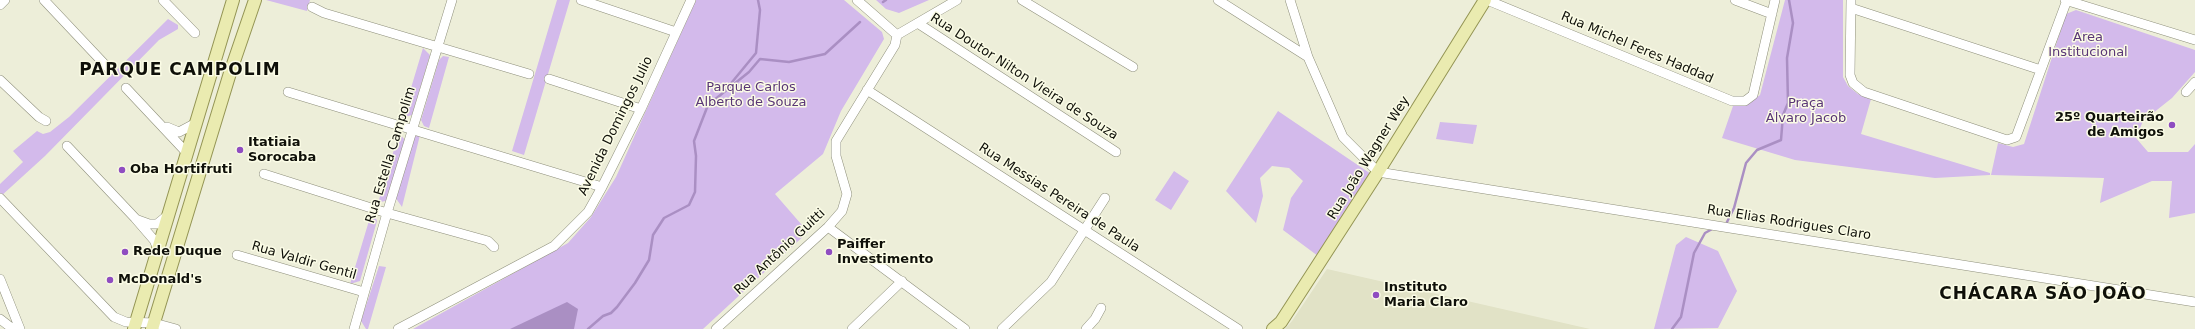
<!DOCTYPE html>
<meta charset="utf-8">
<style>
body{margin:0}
canvas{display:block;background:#edeed9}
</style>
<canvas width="2195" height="329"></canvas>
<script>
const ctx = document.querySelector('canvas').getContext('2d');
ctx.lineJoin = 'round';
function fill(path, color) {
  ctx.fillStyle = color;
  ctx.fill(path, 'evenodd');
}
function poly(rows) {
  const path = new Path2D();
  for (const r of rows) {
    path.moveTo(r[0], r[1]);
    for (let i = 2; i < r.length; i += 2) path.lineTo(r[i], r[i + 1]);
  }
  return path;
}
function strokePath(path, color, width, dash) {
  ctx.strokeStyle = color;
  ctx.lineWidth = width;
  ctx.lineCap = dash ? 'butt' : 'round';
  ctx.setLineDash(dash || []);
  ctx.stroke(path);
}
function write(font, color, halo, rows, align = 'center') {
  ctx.font = font + ' "DejaVu Sans",sans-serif';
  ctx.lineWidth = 3;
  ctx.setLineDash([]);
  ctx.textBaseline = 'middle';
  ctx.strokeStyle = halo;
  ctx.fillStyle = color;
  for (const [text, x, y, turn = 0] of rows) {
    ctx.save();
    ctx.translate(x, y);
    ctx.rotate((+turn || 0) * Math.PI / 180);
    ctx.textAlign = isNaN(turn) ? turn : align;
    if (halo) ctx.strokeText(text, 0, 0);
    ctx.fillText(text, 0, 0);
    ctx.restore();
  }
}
fill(poly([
 [1327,269,1590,329,1285,329,1292,321]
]), '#e1e2c6');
fill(poly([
 [266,0,310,0,307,11],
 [557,0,570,0,524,155,512,151],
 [696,0,844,0,882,32,884,39,841,111,823,154,775,194,808,232,703,329,413,329,568,243,591,217,616,177],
 [876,0,929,0,899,13,886,9],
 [1785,0,1843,0,1843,77,1848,86,1858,94,1871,99,1861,134,1990,173,1990,175,1935,178,1795,160,1722,138,1733,106,1749,103,1760,95],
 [2076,10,2195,50,2195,72,2172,98,2143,121,2136,138,2148,152,2188,152,2195,144,2195,213,2169,218,2172,181,2152,181,2100,203,2104,178,1991,175,1998,143,2013,147,2024,144,2066,14],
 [168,19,178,25,178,29,159,40,45,156,0,197,0,184,23,162,13,151,37,131,43,134,50,132,69,117],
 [423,48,430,55,412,115,402,118],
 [443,56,449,57,429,128,424,126,421,120,439,60],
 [1278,111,1371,174,1318,256,1283,230,1291,198,1303,181,1289,168,1272,166,1260,178,1263,196,1256,223,1226,191],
 [1440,122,1477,125,1473,144,1436,139],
 [399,133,405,140,388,200,378,203],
 [420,135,402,207,395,197,413,137],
 [1174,171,1189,181,1171,210,1155,200],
 [371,214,375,216,377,221,360,281,350,284],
 [1686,237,1718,251,1737,291,1718,328,1654,329,1676,245],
 [379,266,386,267,368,329,366,329,361,321]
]), '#d3baeb');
fill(poly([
 [567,302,578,309,574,329,510,329]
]), '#aa8fc3');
strokePath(poly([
 [883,2,886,0],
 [728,87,756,53,760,10,758,0],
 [1727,222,1734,208,1746,163,1757,150,1781,140,1783,115,1788,103,1787,58,1793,23,1789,0],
 [588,329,603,316,611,313,617,307,635,283,649,260,653,235,664,218,689,205,695,192,696,156,694,141,708,105,749,72,760,59,789,62,825,54,860,22],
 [1672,329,1681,317,1694,253,1705,233,1714,228]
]), '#aa8fc3', 2.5);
const minor = poly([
 [44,0,110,70],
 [163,0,195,33],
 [581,0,676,32],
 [857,0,897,35],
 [1022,0,1133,67],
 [1218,0,1308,57],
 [1290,0,1308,57,1343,137,1378,172,2195,302],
 [1487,0,1732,101,1745,101,1753,95,1775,0],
 [1735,0,1772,14],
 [1851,0,1850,75,1853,83,1864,92,2007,140,2016,137,2067,0],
 [2065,0,2195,40],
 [0,5,5,0],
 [312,7,324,13,529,74],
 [1851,8,2041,70],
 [919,24,1116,152],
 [897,35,957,0],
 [549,79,641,109],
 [0,80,39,117,46,121],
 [126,88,187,153],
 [867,90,1238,329],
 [288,92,602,187],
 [2186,92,2195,82],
 [167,127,179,132,196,123],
 [67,146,135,218,154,240,158,249],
 [264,174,387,213,488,241,494,247],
 [0,198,114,317,126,322,154,323,176,329],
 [138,220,149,224,157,224,168,215],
 [828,227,965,329],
 [237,255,364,292],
 [0,279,20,329],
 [0,319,13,329],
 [354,329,387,213,452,0],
 [398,329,554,246,588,212,602,187,641,109,691,0],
 [716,329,828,227,842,211,847,194,836,156,836,141,895,45,897,35],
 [852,329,902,281],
 [1002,329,1051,282,1105,198],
 [1086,329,1095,319,1101,308]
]);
const major = poly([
 [134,329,233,0],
 [152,329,230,73,255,0],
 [1273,329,1281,322,1378,172,1485,0]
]);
strokePath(minor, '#8f907c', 10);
strokePath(major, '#949554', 14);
strokePath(minor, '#fff', 9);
strokePath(major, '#eaebb0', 12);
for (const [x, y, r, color] of [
 [2172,125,4,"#8f4dc1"],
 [240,150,4,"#8f4dc1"],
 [122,170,4,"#8f4dc1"],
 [125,252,4,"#8f4dc1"],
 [829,252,4,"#8f4dc1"],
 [110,280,4,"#8f4dc1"],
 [1376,295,4,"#8f4dc1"]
]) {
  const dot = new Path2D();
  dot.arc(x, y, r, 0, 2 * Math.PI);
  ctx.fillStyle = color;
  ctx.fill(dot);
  strokePath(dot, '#fbfce6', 1.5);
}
write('13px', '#593576', '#fbfce6', [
 ["Área",2088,38],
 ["Institucional",2088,53],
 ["Parque Carlos",751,88],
 ["Alberto de Souza",751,103],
 ["Praça",1806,104],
 ["Álvaro Jacob",1806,119]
]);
write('13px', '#0f1009', '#fbfce6', [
 ["Rua Michel Feres Haddad",1637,48,23],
 ["Rua Doutor Nilton Vieira de Souza",1024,77,33],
 ["Avenida Domingos Julio",616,126,-64],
 ["Rua Estella Campolim",391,155,-73],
 ["Rua João Wagner Wey",1369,158,-58],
 ["Rua Messias Pereira de Paula",1059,198,33],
 ["Rua Elias Rodrigues Claro",1789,223,9],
 ["Rua Antônio Guitti",780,252,-43],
 ["Rua Valdir Gentil",304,261,16]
]);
write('bold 13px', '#0f1009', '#fbfce6', [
 ["25º Quarteirão",2164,118,"right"],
 ["de Amigos",2164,133,"right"],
 ["Itatiaia",248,143],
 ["Sorocaba",248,158],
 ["Oba Hortifruti",130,170],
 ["Paiffer",837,245],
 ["Investimento",837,260],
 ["Rede Duque",133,252],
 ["McDonald's",118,280],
 ["Instituto",1384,288],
 ["Maria Claro",1384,303]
], 'left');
ctx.letterSpacing = '1px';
write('bold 17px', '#0f1009', '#fbfce6', [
 ["PARQUE CAMPOLIM",180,71],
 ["CHÁCARA SÃO JOÃO",2043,295]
]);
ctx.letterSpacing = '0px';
</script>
